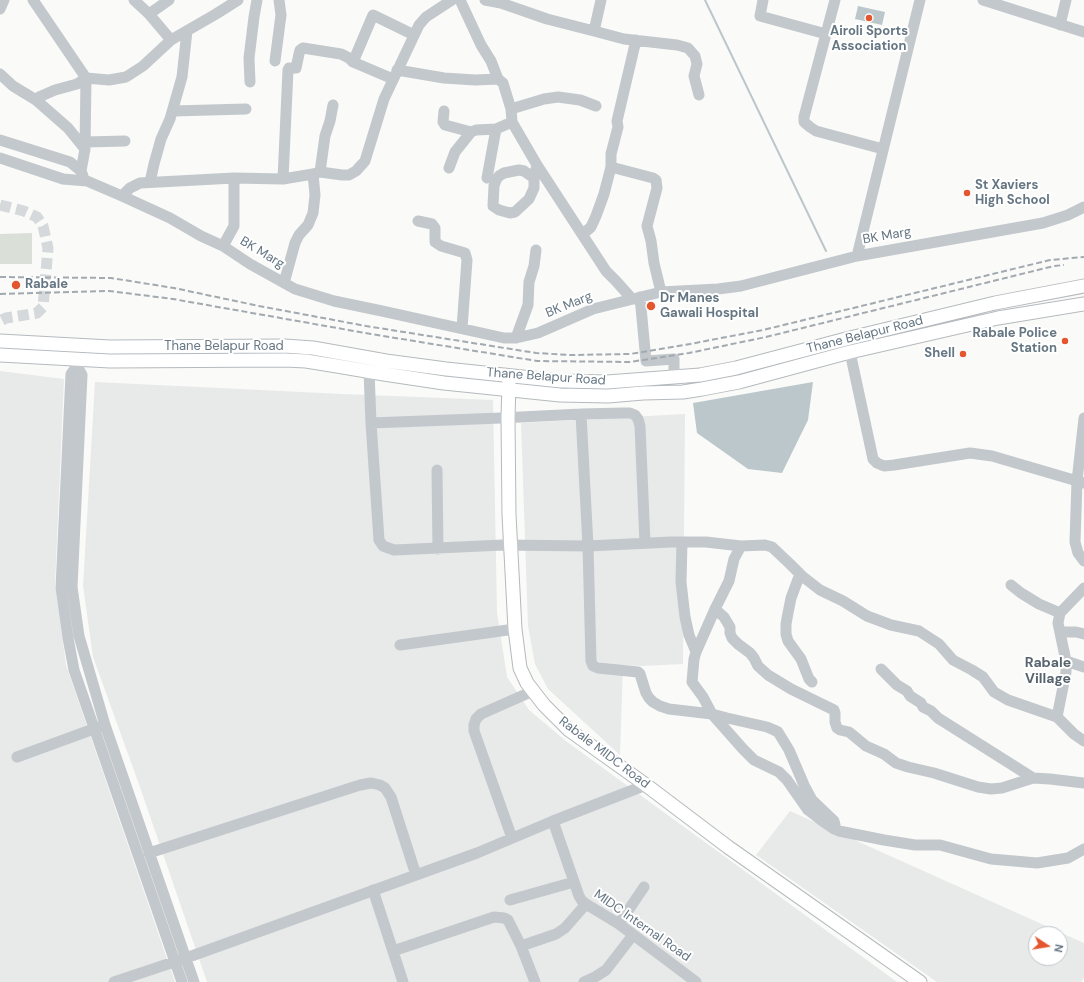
<!DOCTYPE html>
<style>
body{margin:0}
#map{position:relative;width:1084px;height:982px;overflow:hidden;background:#fafaf8;font-family:"DM Sans",sans-serif}
canvas{display:block}
.north{position:absolute;left:1028px;top:926px;width:40px;height:40px;box-sizing:border-box;background:#fff;border:1px solid #c1c8cd;border-radius:50%;rotate:102deg;font-size:11px;font-weight:700;line-height:16px;text-align:center;color:#657683}
.north::after{content:'';display:block;margin:auto;width:14px;height:18px;background:#e4572e;clip-path:polygon(50% 0,100% 100%,50% 72%,0 100%)}
</style>
<div id="map">
<canvas width="1084" height="982"></canvas>
<div class="north">N</div>
</div>
<script>
const ctx = document.querySelector('canvas').getContext('2d');
ctx.lineJoin = 'round';
function fill(path, color) {
  ctx.fillStyle = color;
  ctx.fill(path, 'evenodd');
}
function poly(rows) {
  const path = new Path2D();
  for (const r of rows) {
    path.moveTo(r[0], r[1]);
    for (let i = 2; i < r.length; i += 2) path.lineTo(r[i], r[i + 1]);
  }
  return path;
}
function strokePath(path, color, width, dash) {
  ctx.strokeStyle = color;
  ctx.lineWidth = width;
  ctx.lineCap = dash ? 'butt' : 'round';
  ctx.setLineDash(dash || []);
  ctx.stroke(path);
}
function write(font, color, halo, rows, align = 'center') {
  ctx.font = font + ' "DM Sans",sans-serif';
  ctx.lineWidth = 4;
  ctx.setLineDash([]);
  ctx.textBaseline = 'middle';
  ctx.strokeStyle = halo;
  ctx.fillStyle = color;
  for (const [text, x, y, turn = 0] of rows) {
    ctx.save();
    ctx.translate(x, y);
    ctx.rotate((+turn || 0) * Math.PI / 180);
    ctx.textAlign = isNaN(turn) ? turn : align;
    if (halo) ctx.strokeText(text, 0, 0);
    ctx.fillText(text, 0, 0);
    ctx.restore();
  }
}
fill(poly([
 [0,371,64,379,55,585,66,665,175,982,0,982],
 [95,382,343,394,493,400,497,613,507,677,529,710,566,741,897,982,207,982,141,790,93,657,83,586],
 [685,414,683,664,641,666,623,665,620,755,548,689,535,664,528,626,521,423],
 [790,811,1084,943,1084,978,1081,982,937,982,756,855],
 [1036,934,1060,934,1060,958,1036,958]
]), '#e8e9e9');
fill(poly([
 [32,233,32,264,0,264,0,234]
]), '#dadfd7');
fill(poly([
 [858,6,885,12,882,25,855,19],
 [813,382,808,420,782,473,748,469,697,433,693,403]
]), '#bbc7cb');
strokePath(poly([
 [705,0,826,251]
]), '#bbc7cb', 2);
strokePath(poly([
 [0,205,24,211,37,217,43,226,48,248,43,307,37,313,6,318,0,321]
]), '#d5d9db', 11, [11, 5.5]);
const major = poly([
 [0,341,110,347,285,346,313,348,386,361,446,369,561,381,607,382,700,375,736,368,846,339,995,303,1084,286],
 [0,355,110,361,285,360,306,361,337,366,384,374,444,383,560,395,608,396,643,393,683,392,702,389,739,382,850,352,998,318,1084,304],
 [509,382,508,418,509,515,515,629,520,668,527,683,544,705,569,730,646,785,728,847,920,982]
]);
strokePath(major, '#b5babe', 15);
strokePath(poly([
 [33,0,86,78,85,149,81,171],
 [134,0,149,14,171,40],
 [460,0,481,45,491,61,498,79],
 [485,0,501,3,547,19,594,31,624,39,677,45,688,48,695,56,697,64,694,76,699,95],
 [763,0,760,16,826,34],
 [835,0,804,117,804,122,810,127,816,131,883,149],
 [983,0,1084,32],
 [0,9,4,0],
 [149,14,169,0],
 [1060,25,1066,0],
 [594,31,601,0],
 [275,61,281,15,279,0],
 [353,62,373,15,414,35],
 [397,70,444,78,475,80,498,79,503,83,511,109,512,122,537,165,606,271,616,281,632,299],
 [0,74,13,86,36,100,68,128,85,149],
 [250,82,249,58,254,17,257,0],
 [36,100,39,97,55,90,77,84,86,78,109,80,126,77,143,66,171,40,216,14,238,0],
 [511,109,544,99,558,97,580,100,596,106],
 [173,111,246,109],
 [444,111,443,122,445,125,471,132],
 [0,140,70,162,81,171,83,176],
 [85,142,125,141],
 [0,158,63,179,87,181,122,196,170,218,201,236,223,246,250,264,295,289,334,301,382,311,504,338,516,338,538,333,593,309,661,292,718,289,741,286,857,256,1043,223,1068,215,1084,207],
 [611,167,653,178,656,180,657,188,647,226,651,241,654,263,661,292],
 [449,168,455,152,471,132,476,130,496,129,512,122],
 [320,172,325,136,330,121,333,105],
 [487,178,496,129],
 [534,178,534,188,529,199,515,212,510,213,499,210,493,206,494,186,496,180,499,176,504,173,519,170,524,171,534,178,537,165],
 [283,179,288,70,289,68,296,68,299,54,300,50,303,48,341,54,349,58,353,62,393,79],
 [150,182,154,164,161,139,170,119,182,77,187,31],
 [122,196,130,188,140,183,159,182,234,178,283,179,313,174,320,172,342,175,349,175,356,171,365,161,384,99,419,25,426,17,452,0],
 [418,221,432,224,435,228,435,242,441,246,465,253,467,260,462,328],
 [583,234,591,227,596,216,604,194,611,167,611,154,618,127,617,121,636,40],
 [223,246,234,226,234,178],
 [857,256,920,0],
 [284,283,295,243,299,235,308,225,313,213,315,195,313,174],
 [640,297,646,361,674,359,674,378],
 [516,338,528,305,529,282,534,266,536,250],
 [850,352,873,459,877,463,884,466,894,465,970,453,992,456,1084,483],
 [77,359,77,366,82,375,72,587,79,636,105,725,194,982],
 [77,366,71,374,61,588,68,638,74,670,182,982],
 [369,371,371,423],
 [581,414,588,546,503,545,394,550,383,546,379,540,371,423,501,418,581,414,623,413,630,413,635,415,638,419,640,426,645,543],
 [1084,418,1077,481,1075,542,1078,553,1084,561],
 [437,470,438,549],
 [682,542,681,582,685,617,689,635,696,652],
 [741,546,706,542,671,542,588,546,591,661,593,666,598,668,638,672,640,674,646,693,649,698,653,702,660,706,669,709,712,714,727,718,767,727,774,730,778,732,789,750,804,785,812,800,834,821,835,825,834,829,839,831,884,840,915,845,940,845,991,859,1037,863,1068,858,1084,849],
 [800,574,791,598,788,613,786,624,786,634,788,641,801,659,809,679,812,682],
 [1011,585,1021,593,1039,604,1060,613],
 [1084,588,1060,613,1058,623,1066,661,1066,672,1057,717,1074,734,1084,741],
 [715,609,696,652,694,659,692,682,703,697,712,714,743,749,754,760,779,772,787,780,808,810,821,820,834,829],
 [1060,632,1076,632,1084,634],
 [400,645,515,629],
 [1066,661,1084,667],
 [881,669,897,685,907,691,910,696,921,703,923,707,931,711,938,718,1033,778],
 [1057,717,1008,700,994,692,983,677,972,670,953,660,939,644,919,631,891,625,867,616,843,601,820,590,802,576,790,564,772,547,765,545,741,546,734,559,729,581,715,609,724,617,730,627,730,633,732,638,738,644,750,653,754,658,758,666,768,675,791,689,834,710,835,713,835,722,837,728,840,730,849,732,866,746,884,754,896,763,908,767,934,773,978,787,991,789,1002,788,1033,778,1050,779,1084,783],
 [17,757,99,727],
 [553,821,579,896,582,901,586,904,619,924,696,982],
 [512,838,474,731,474,725,476,719,481,714,533,691],
 [149,853,360,785,371,783,380,785,385,788,391,797,416,875],
 [373,890,403,982],
 [510,900,574,882],
 [619,924,644,887],
 [521,946,535,982],
 [393,951,494,917,504,918,508,920,521,946,556,934,565,928,586,904],
 [114,982,186,958,477,853,553,821,646,785],
 [584,982,595,977,606,970,633,935]
]), '#c3c8cc', 11);
strokePath(major, '#fff', 13);
strokePath(poly([
 [0,277,111,278,174,288,259,306,366,326,536,353,571,355,630,354,690,344,763,330,1050,260,1084,257],
 [0,294,109,291,173,299,371,334,537,361,630,362,689,353,766,337,1054,266,1064,265]
]), '#a2aab0', 2, [6, 3]);
for (const [x, y, r, color] of [
 [869,18,4,"#e4572e"],
 [967,193,4,"#e4572e"],
 [16,285,5,"#e4572e"],
 [651,306,5,"#e4572e"],
 [1065,341,4,"#e4572e"],
 [963,354,4,"#e4572e"]
]) {
  const dot = new Path2D();
  dot.arc(x, y, r, 0, 2 * Math.PI);
  ctx.fillStyle = color;
  ctx.fill(dot);
  strokePath(dot, '#fff', 1.5);
}
write('bold 13px', '#657683', '#fff', [
 ["Airoli Sports",869,32,"center"],
 ["Association",869,47,"center"],
 ["St Xaviers",975,186],
 ["High School",975,201],
 ["Rabale",25,285],
 ["Dr Manes",660,299],
 ["Gawali Hospital",660,314],
 ["Rabale Police",1057,334,"right"],
 ["Station",1057,349,"right"],
 ["Shell",955,354,"right"]
], 'left');
write('13px', '#657683', '#fff', [
 ["BK Marg",887,236,-10],
 ["BK Marg",262,253,31],
 ["BK Marg",569,305,-22],
 ["Thane Belapur Road",865,335,-14],
 ["Thane Belapur Road",224,347],
 ["Thane Belapur Road",546,377,4],
 ["Rabale MIDC Road",604,753,37],
 ["MIDC Internal Road",642,926,35]
]);
write('bold 14px', '#57646e', '#fff', [
 ["Rabale",1048,663],
 ["Village",1048,679]
]);
</script>
